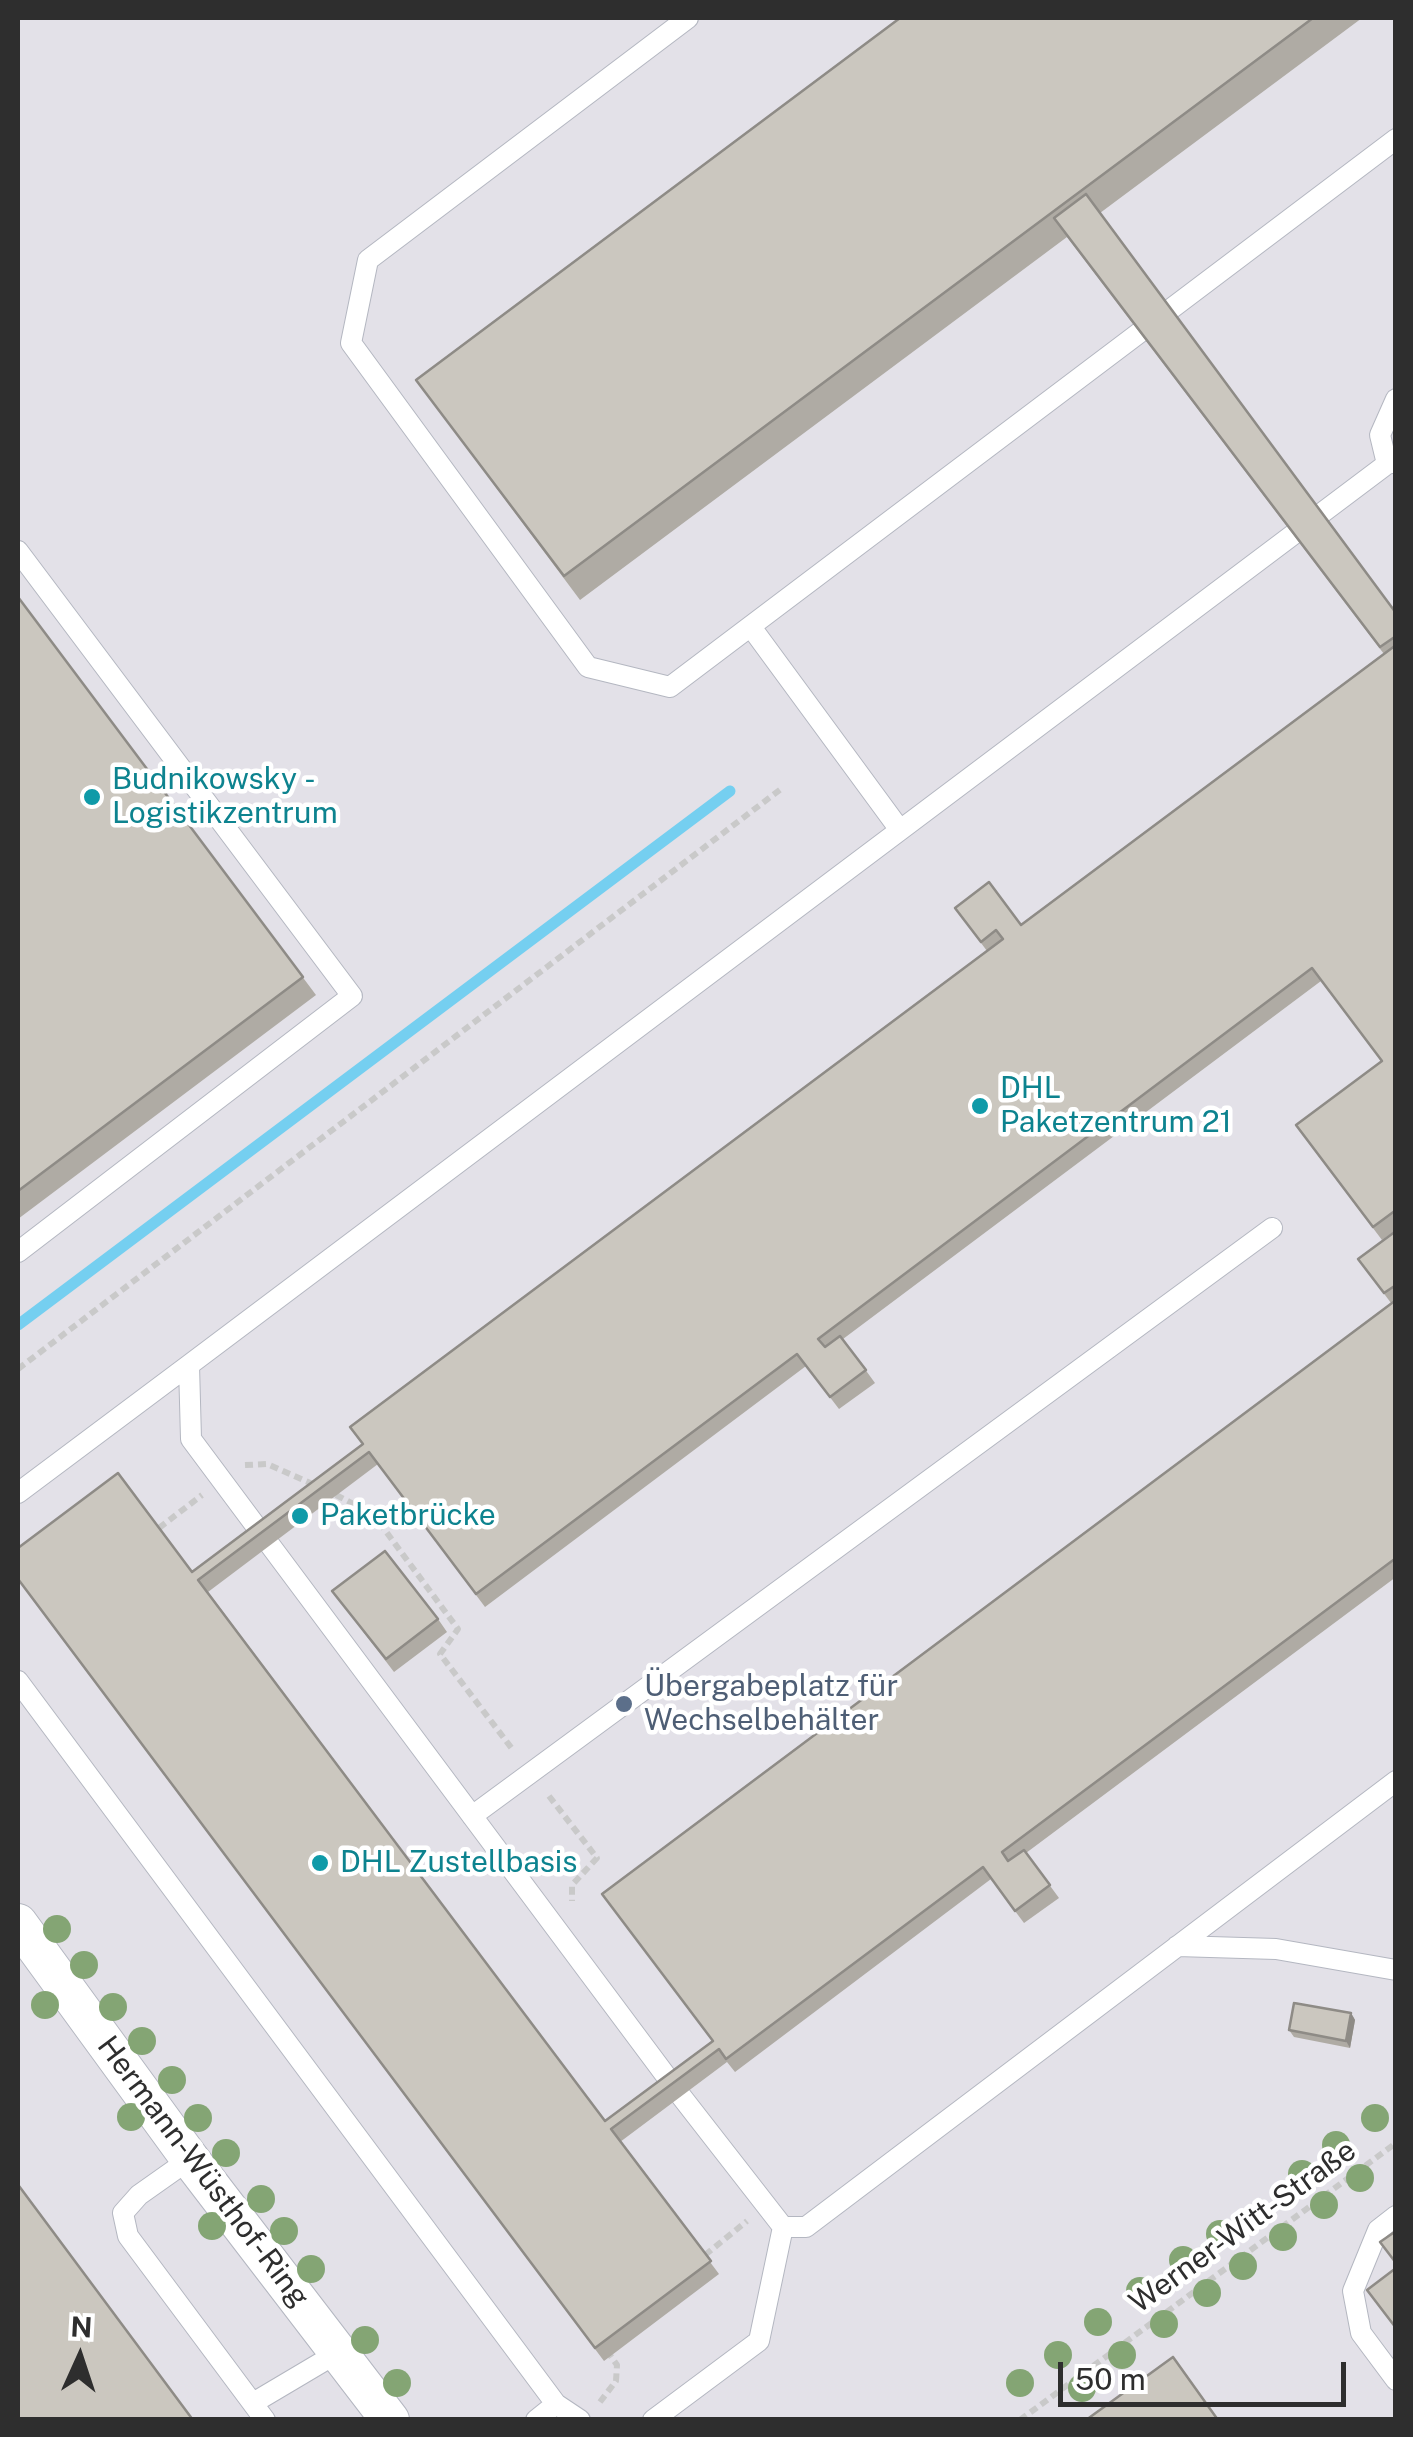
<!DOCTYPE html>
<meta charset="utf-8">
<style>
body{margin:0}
#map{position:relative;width:1413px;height:2437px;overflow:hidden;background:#efe9e1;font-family:"Public Sans",sans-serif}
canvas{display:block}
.frame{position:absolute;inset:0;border:20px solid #2e2e2e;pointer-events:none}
.north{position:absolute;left:30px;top:2307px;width:100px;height:100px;-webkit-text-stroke:8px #fff;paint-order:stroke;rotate:3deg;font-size:28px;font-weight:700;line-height:40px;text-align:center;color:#2e2e2e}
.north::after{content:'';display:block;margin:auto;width:35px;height:45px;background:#2e2e2e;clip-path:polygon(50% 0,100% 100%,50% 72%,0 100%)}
.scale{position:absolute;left:1058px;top:2362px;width:288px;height:45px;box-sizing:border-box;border:5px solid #2e2e2e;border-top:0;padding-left:12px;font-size:30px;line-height:35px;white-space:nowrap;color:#2e2e2e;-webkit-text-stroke:8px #fff;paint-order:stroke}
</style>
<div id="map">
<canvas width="1413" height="2437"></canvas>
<div class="frame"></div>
<div class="north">N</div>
<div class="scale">50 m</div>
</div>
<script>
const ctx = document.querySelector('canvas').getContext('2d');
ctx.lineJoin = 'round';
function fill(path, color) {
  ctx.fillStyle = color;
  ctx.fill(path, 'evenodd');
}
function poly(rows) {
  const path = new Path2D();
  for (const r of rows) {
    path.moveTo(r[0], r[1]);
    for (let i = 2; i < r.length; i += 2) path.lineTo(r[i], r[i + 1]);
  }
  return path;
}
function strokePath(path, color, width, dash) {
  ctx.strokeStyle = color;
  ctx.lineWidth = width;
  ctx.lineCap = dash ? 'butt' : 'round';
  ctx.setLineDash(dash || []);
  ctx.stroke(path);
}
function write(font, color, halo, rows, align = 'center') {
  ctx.font = font + ' "Public Sans",sans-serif';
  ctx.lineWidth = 9;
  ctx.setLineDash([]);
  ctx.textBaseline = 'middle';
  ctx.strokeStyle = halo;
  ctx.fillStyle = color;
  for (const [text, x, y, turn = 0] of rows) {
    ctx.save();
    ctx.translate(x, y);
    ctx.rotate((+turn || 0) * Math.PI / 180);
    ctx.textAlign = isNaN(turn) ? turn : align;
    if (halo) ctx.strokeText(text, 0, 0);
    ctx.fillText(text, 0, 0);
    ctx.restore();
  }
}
fill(poly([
 [18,18,1395,18,1395,2419,18,2419]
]), '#e3e1e8');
strokePath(poly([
 [18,1325,730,791]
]), '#75cff0', 11);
const service = poly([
 [688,18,368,260,351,343,588,667,670,687,1396,139],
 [1387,464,1380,435,1396,399],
 [18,551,352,996,18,1252],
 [751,627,900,830],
 [18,1493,189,1365],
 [264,1537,191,1439,189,1365,1387,464,1396,462],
 [270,1545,675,2088],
 [18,1681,556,2404,580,2420],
 [472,1816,1272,1228],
 [1177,1946,1276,1949,1396,1970],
 [681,2096,783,2227,806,2227,1396,1781],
 [190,2159,139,2195,123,2213,128,2236,265,2420],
 [1396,2216,1378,2230,1353,2291,1361,2333,1396,2380],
 [253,2403,339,2352],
 [536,2420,556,2404],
 [653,2420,759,2341,783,2227]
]);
const minor = poly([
 [18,1923,190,2159,390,2420]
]);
strokePath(service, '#b4b7c1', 22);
strokePath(minor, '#b4b7c1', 40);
strokePath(poly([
 [18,1369,781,789],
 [245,1465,267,1464,317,1486],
 [336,1495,373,1514,458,1629,440,1654,513,1750],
 [159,1528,202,1495],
 [549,1796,597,1858,572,1885,572,1901],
 [705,2255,747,2221],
 [600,2402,616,2381,617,2365,610,2355],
 [1020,2420,1396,2143]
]), '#c9c9c9', 6, [8, 5]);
strokePath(service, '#fff', 20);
strokePath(minor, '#fff', 38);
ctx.fillStyle = '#84a574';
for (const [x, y] of [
 [57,1929],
 [84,1965],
 [45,2005],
 [113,2007],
 [142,2041],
 [172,2080],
 [131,2117],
 [198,2118],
 [1375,2118],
 [1336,2145],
 [226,2153],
 [1302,2174],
 [1360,2178],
 [261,2199],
 [1324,2205],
 [212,2226],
 [284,2231],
 [1220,2234],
 [1283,2237],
 [1183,2260],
 [1243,2266],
 [311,2269],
 [1140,2291],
 [1207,2293],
 [1098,2322],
 [1164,2324],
 [365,2340],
 [1058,2355],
 [1122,2355],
 [397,2383],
 [1020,2383],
 [1082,2388]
]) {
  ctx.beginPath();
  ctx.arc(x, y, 14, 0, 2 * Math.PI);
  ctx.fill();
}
fill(poly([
 [900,18,1362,18,1100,213,1396,613,1396,1230,1382,1240,1305,1138,1382,1062,1321,981,843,1339,875,1383,839,1409,806,1366,485,1607,378,1464,208,1592,605,2121,712,2041,1391,1303,1358,1259,1396,1231,1396,1577,1026,1853,1059,1898,1024,1923,991,1879,735,2072,727,2062,620,2142,719,2274,604,2361,18,1580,192,1572,362,1444,987,951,955,908,1021,925,1384,654,1067,237,580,600,416,380],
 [18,597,316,995,18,1219],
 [332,1591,438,1619,447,1632,394,1672],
 [1351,2013,1355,2020,1350,2048,1294,2037,1289,2030]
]), '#afaba4');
fill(poly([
 [1351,2013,1355,2020,1350,2048,1346,2041]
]), '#8e8b86');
const building = poly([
 [900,18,1313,18,564,576,416,380,900,18],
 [1086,194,1396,613,1396,636,1380,647,1054,218,1086,194],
 [18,597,303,977,18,1191,18,597],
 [1396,645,1396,1210,1373,1227,1296,1125,1382,1061,1312,968,818,1339,825,1347,840,1336,866,1370,830,1397,797,1354,476,1594,369,1452,198,1580,605,2121,713,2041,602,1894,1396,1300,1396,1558,1002,1852,1008,1861,1024,1850,1050,1885,1015,1911,983,1867,726,2059,719,2049,611,2129,711,2261,595,2348,18,1579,18,1548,118,1473,192,1572,363,1444,350,1427,1003,939,996,930,981,942,955,908,989,882,1021,925,1396,645],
 [1396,1231,1396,1285,1384,1293,1358,1259,1396,1231],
 [385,1551,438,1619,386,1659,332,1591,385,1551],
 [1294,2003,1351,2013,1346,2041,1289,2030,1294,2003],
 [19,2186,193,2420,18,2420,18,2188,19,2186],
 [1396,2231,1396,2263,1380,2242,1396,2231],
 [1396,2268,1396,2328,1367,2290,1396,2268],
 [1173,2357,1218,2420,1086,2420,1173,2357]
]);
fill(building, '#cbc7bf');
strokePath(building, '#8e8b86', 2.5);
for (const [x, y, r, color] of [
 [92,797,10,"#0f9aa8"],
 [980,1106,10,"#0f9aa8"],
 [300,1516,10,"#0f9aa8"],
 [624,1704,10,"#5c6f8a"],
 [320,1863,10,"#0f9aa8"]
]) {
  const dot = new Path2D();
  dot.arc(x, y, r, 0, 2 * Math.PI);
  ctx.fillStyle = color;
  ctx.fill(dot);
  strokePath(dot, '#fff', 4);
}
write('30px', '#0d838f', '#fff', [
 ["Budnikowsky -",112,780],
 ["Logistikzentrum",112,814],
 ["DHL",1000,1089],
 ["Paketzentrum 21",1000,1123],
 ["Paketbrücke",320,1516],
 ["DHL Zustellbasis",340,1863]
], 'left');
write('30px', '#4e5e75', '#fff', [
 ["Übergabeplatz für",644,1687],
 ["Wechselbehälter",644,1721]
], 'left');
write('30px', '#2e2e2e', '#fff', [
 ["Hermann-Wüsthof-Ring",203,2172,53],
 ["Werner-Witt-Straße",1243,2227,-36]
]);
</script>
